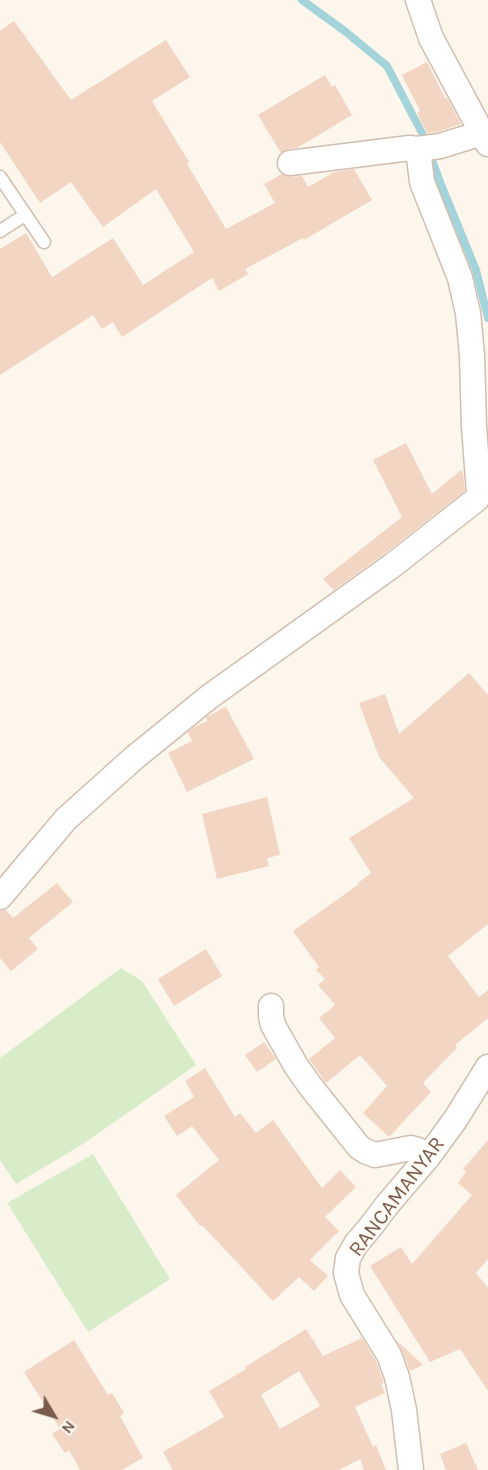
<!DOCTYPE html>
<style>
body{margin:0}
#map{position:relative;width:488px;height:1470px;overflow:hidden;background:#fdf6ec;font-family:Karla,sans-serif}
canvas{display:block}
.north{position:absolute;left:24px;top:1386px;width:60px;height:60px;-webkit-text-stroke:4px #fffaf3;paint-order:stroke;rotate:128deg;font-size:16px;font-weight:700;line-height:24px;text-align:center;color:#7a5c4d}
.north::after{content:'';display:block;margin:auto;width:21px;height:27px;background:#7a5c4d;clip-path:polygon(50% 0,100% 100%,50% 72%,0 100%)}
</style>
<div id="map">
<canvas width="488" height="1470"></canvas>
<div class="north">N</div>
</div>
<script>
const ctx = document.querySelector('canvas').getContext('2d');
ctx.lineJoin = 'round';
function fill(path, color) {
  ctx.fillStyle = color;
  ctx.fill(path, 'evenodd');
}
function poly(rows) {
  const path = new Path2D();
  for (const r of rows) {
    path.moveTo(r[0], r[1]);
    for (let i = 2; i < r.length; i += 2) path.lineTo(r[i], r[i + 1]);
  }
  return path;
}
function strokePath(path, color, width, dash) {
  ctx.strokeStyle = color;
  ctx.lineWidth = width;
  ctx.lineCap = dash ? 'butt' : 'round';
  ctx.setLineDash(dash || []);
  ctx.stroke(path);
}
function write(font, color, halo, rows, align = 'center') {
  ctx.font = font + ' Karla,sans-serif';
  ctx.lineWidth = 4.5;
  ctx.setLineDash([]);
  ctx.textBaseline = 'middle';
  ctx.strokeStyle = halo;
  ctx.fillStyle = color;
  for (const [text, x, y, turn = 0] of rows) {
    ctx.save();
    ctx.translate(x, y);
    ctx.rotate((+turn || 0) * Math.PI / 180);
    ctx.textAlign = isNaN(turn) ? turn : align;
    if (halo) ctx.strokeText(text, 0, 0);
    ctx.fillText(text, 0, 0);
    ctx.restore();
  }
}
fill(poly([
 [121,968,142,981,196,1065,83,1144,16,1184,0,1160,0,1058],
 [93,1154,170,1279,88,1332,7,1203]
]), '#d8ecc9');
strokePath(poly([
 [302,0,346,32,387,66,423,135,440,182,476,270,488,318]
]), '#a5d3da', 8);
fill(poly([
 [14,21,71,100,166,40,190,77,152,101,189,162,187,164,226,229,275,203,264,184,282,174,291,177,302,176,308,187,334,172,354,169,372,200,304,240,303,238,245,269,248,274,219,291,212,278,122,337,113,322,102,329,93,315,0,375,0,249,26,233,52,277,113,238,143,285,194,252,156,189,103,227,71,182,40,203,0,142,0,31],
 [427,62,445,98,447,98,461,124,437,132,427,133,417,113,420,111,402,75],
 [325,75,332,87,335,85,352,115,297,148,288,149,281,153,258,115],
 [406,443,432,494,461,470,463,473,465,491,384,554,334,590,323,579,402,517,373,460],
 [469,673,488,695,488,924,448,956,479,997,488,990,488,1018,455,1045,457,1048,423,1083,431,1092,389,1137,363,1113,387,1086,360,1055,326,1083,309,1059,335,1038,319,1018,335,1005,318,985,325,979,316,970,319,967,293,931,359,884,358,883,371,873,349,838,414,798,379,757,359,703,385,694,399,734],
 [226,707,254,759,187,792,168,753,192,741,188,732,194,727,207,721,206,717],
 [267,797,280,855,267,858,269,866,217,879,202,814],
 [57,883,73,902,29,938,38,949,11,971,0,958,0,911,6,910,13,918],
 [206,949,222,976,174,1006,158,979],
 [264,1042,276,1059,257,1072,245,1055],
 [205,1068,235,1117,240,1113,256,1133,273,1120,322,1188,340,1170,356,1187,325,1217,339,1231,310,1260,328,1276,314,1291,299,1277,273,1301,202,1225,200,1226,176,1195,219,1160,192,1126,177,1136,164,1116,194,1097,185,1081],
 [488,1140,488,1259,476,1273,488,1288,488,1391,460,1349,430,1362,370,1266,401,1247,412,1264,472,1195,458,1183,466,1172,463,1169],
 [306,1329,323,1356,362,1338,376,1361,383,1381,384,1383,381,1384,385,1393,355,1407,373,1447,376,1445,386,1470,364,1470,360,1459,339,1470,173,1470,163,1452,224,1417,209,1391,246,1369,245,1367],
 [299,1371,320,1406,280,1429,261,1395],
 [74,1340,108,1395,112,1393,124,1413,120,1416,143,1458,122,1470,80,1470,69,1450,65,1453,52,1434,60,1429,24,1372],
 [396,1340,423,1365,410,1371,402,1350],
 [466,1443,478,1470,446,1470,440,1454]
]), '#f3d5c3');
const lane = poly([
 [0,177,44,242],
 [0,231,25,215]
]);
const street = poly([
 [418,0,431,38,488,144],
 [290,163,410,148,418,149,440,146,482,133,488,130],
 [0,897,66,819,134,758,209,697,393,565,477,499,479,493,474,426,472,355,468,313,460,278,422,182,418,149],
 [271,1006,271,1016,273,1025,296,1066,311,1087,359,1147,365,1151,375,1155,411,1148,418,1150,428,1157],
 [411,1470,404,1410,397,1377,389,1355,352,1295,346,1273,348,1258,356,1244,372,1225,387,1205,428,1157,455,1120,488,1067]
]);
strokePath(lane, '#d1beb0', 15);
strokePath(street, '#d1beb0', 27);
strokePath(lane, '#fff', 12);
strokePath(street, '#fff', 24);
write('21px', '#7a5c4d', '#fffaf3', [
 ["RANCAMANYAR",397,1197,-53]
]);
</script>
